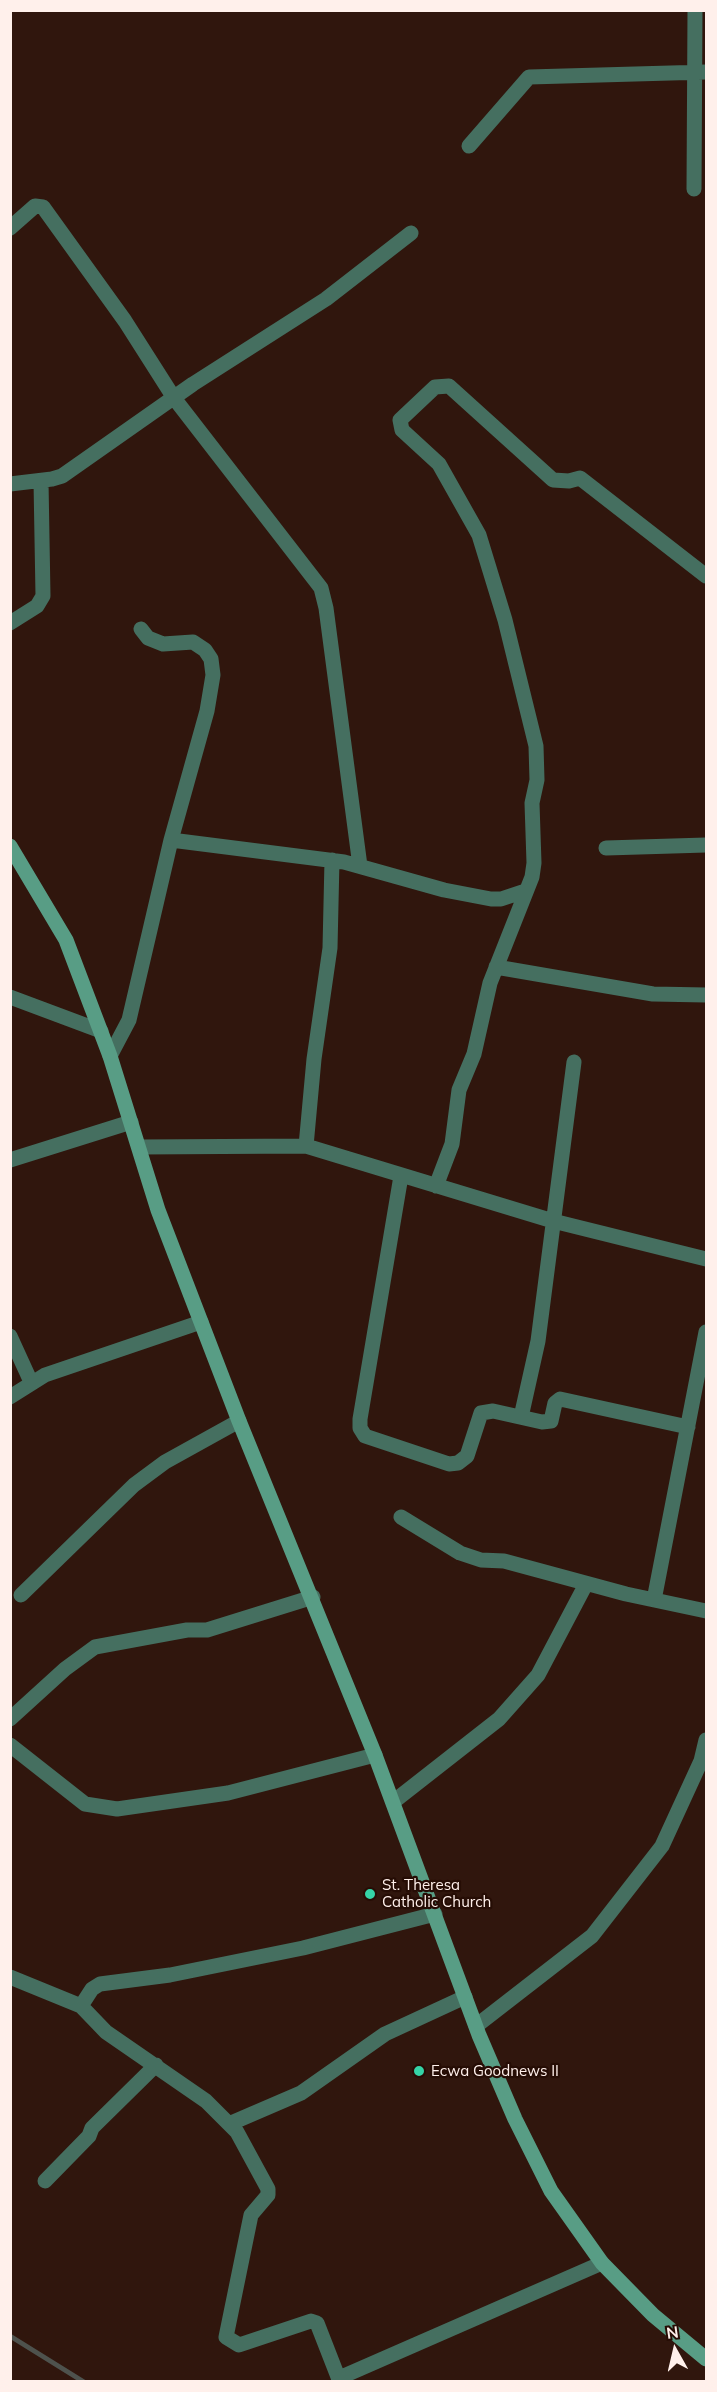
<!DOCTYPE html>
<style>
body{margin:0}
#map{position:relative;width:717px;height:2392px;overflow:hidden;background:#30160d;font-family:Mulish,sans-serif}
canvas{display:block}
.frame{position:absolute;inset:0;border:12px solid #fff0eb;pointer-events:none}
.north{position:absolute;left:645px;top:2320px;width:60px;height:60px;-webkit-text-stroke:4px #260d05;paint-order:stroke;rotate:352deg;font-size:16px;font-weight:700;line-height:24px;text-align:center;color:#fff0eb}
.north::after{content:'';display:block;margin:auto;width:21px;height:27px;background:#fff0eb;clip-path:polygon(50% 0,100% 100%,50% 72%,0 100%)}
</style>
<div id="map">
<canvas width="717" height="2392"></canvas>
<div class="frame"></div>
<div class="north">N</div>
</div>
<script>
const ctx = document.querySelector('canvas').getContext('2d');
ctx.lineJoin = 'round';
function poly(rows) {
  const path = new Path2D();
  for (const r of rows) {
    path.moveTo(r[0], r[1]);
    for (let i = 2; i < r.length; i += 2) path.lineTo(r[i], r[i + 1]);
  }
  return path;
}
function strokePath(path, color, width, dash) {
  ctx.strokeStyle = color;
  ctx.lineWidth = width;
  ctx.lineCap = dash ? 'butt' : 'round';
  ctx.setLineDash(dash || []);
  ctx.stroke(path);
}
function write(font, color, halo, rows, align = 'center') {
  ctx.font = font + ' Mulish,sans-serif';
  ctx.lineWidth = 4.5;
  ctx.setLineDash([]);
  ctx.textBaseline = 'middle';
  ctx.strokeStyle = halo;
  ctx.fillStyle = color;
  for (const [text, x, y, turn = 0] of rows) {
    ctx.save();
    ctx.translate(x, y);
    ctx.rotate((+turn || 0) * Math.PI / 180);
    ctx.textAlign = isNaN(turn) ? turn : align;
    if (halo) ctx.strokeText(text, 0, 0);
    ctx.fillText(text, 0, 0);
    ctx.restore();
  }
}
strokePath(poly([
 [10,2336,84,2382]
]), '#4e524d', 5);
strokePath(poly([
 [469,146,529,77,706,72],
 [694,189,695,10],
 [10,228,35,206,43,207,125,321,174,398,321,588,326,608,360,866],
 [10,484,52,479,62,476,193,384,326,299,411,233],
 [10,623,37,606,43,596,41,481],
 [171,840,344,862,444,890,491,899,501,899,525,891],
 [606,848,706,845],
 [496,967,653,994,706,995],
 [10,997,101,1031],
 [110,1056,129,1020,171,840,207,711,213,675,211,659,205,650,193,642,163,644,148,638,141,629],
 [306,1146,314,1059,330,948,332,860],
 [139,1147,306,1146,553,1221,706,1259],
 [10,1160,131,1122],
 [401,1176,360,1419,360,1428,365,1436,449,1464,458,1463,467,1456,481,1413,493,1411,542,1422,551,1421,555,1403,560,1399,688,1427],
 [436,1186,452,1144,459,1090,474,1054,490,983,532,877,534,863,532,803,537,780,536,746,505,620,479,535,439,464,402,430,400,420,435,387,449,386,553,480,569,481,580,478,706,576],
 [10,1336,31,1382],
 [10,1397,45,1375,201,1322],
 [521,1417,538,1341,574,1062],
 [401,1517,460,1553,481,1560,504,1561,626,1594,706,1611],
 [21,1595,134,1485,165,1462,239,1421],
 [654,1600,706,1332],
 [10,1719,65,1669,95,1647,187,1630,207,1630,313,1597],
 [10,1745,85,1804,117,1809,228,1793,375,1755],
 [393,1802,499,1719,538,1675,586,1584],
 [10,1977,81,2006,106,2032,206,2101,237,2132,268,2189,268,2195,251,2215,226,2337,239,2345,311,2321,317,2323,340,2382],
 [81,2006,92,1989,100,1984,170,1975,303,1948,435,1914],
 [476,2026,592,1936,662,1846,701,1761,706,1740],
 [229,2124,301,2093,385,2034,465,1997],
 [45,2181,89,2136,92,2128,156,2065],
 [339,2378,602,2263]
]), '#456f60', 15);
strokePath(poly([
 [10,846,66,940,110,1056,158,1210,239,1421,375,1755,479,2035,515,2119,551,2191,602,2263,653,2315,706,2359]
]), '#589d85', 15);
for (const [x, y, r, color] of [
 [370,1894,6,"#35d4a7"],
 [419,2071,6,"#35d4a7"]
]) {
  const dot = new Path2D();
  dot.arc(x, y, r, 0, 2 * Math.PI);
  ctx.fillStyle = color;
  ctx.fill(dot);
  strokePath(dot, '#260d05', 2);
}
write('15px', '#fff0eb', '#260d05', [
 ["St. Theresa",382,1885],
 ["Catholic Church",382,1902],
 ["Ecwa Goodnews II",431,2071]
], 'left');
</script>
